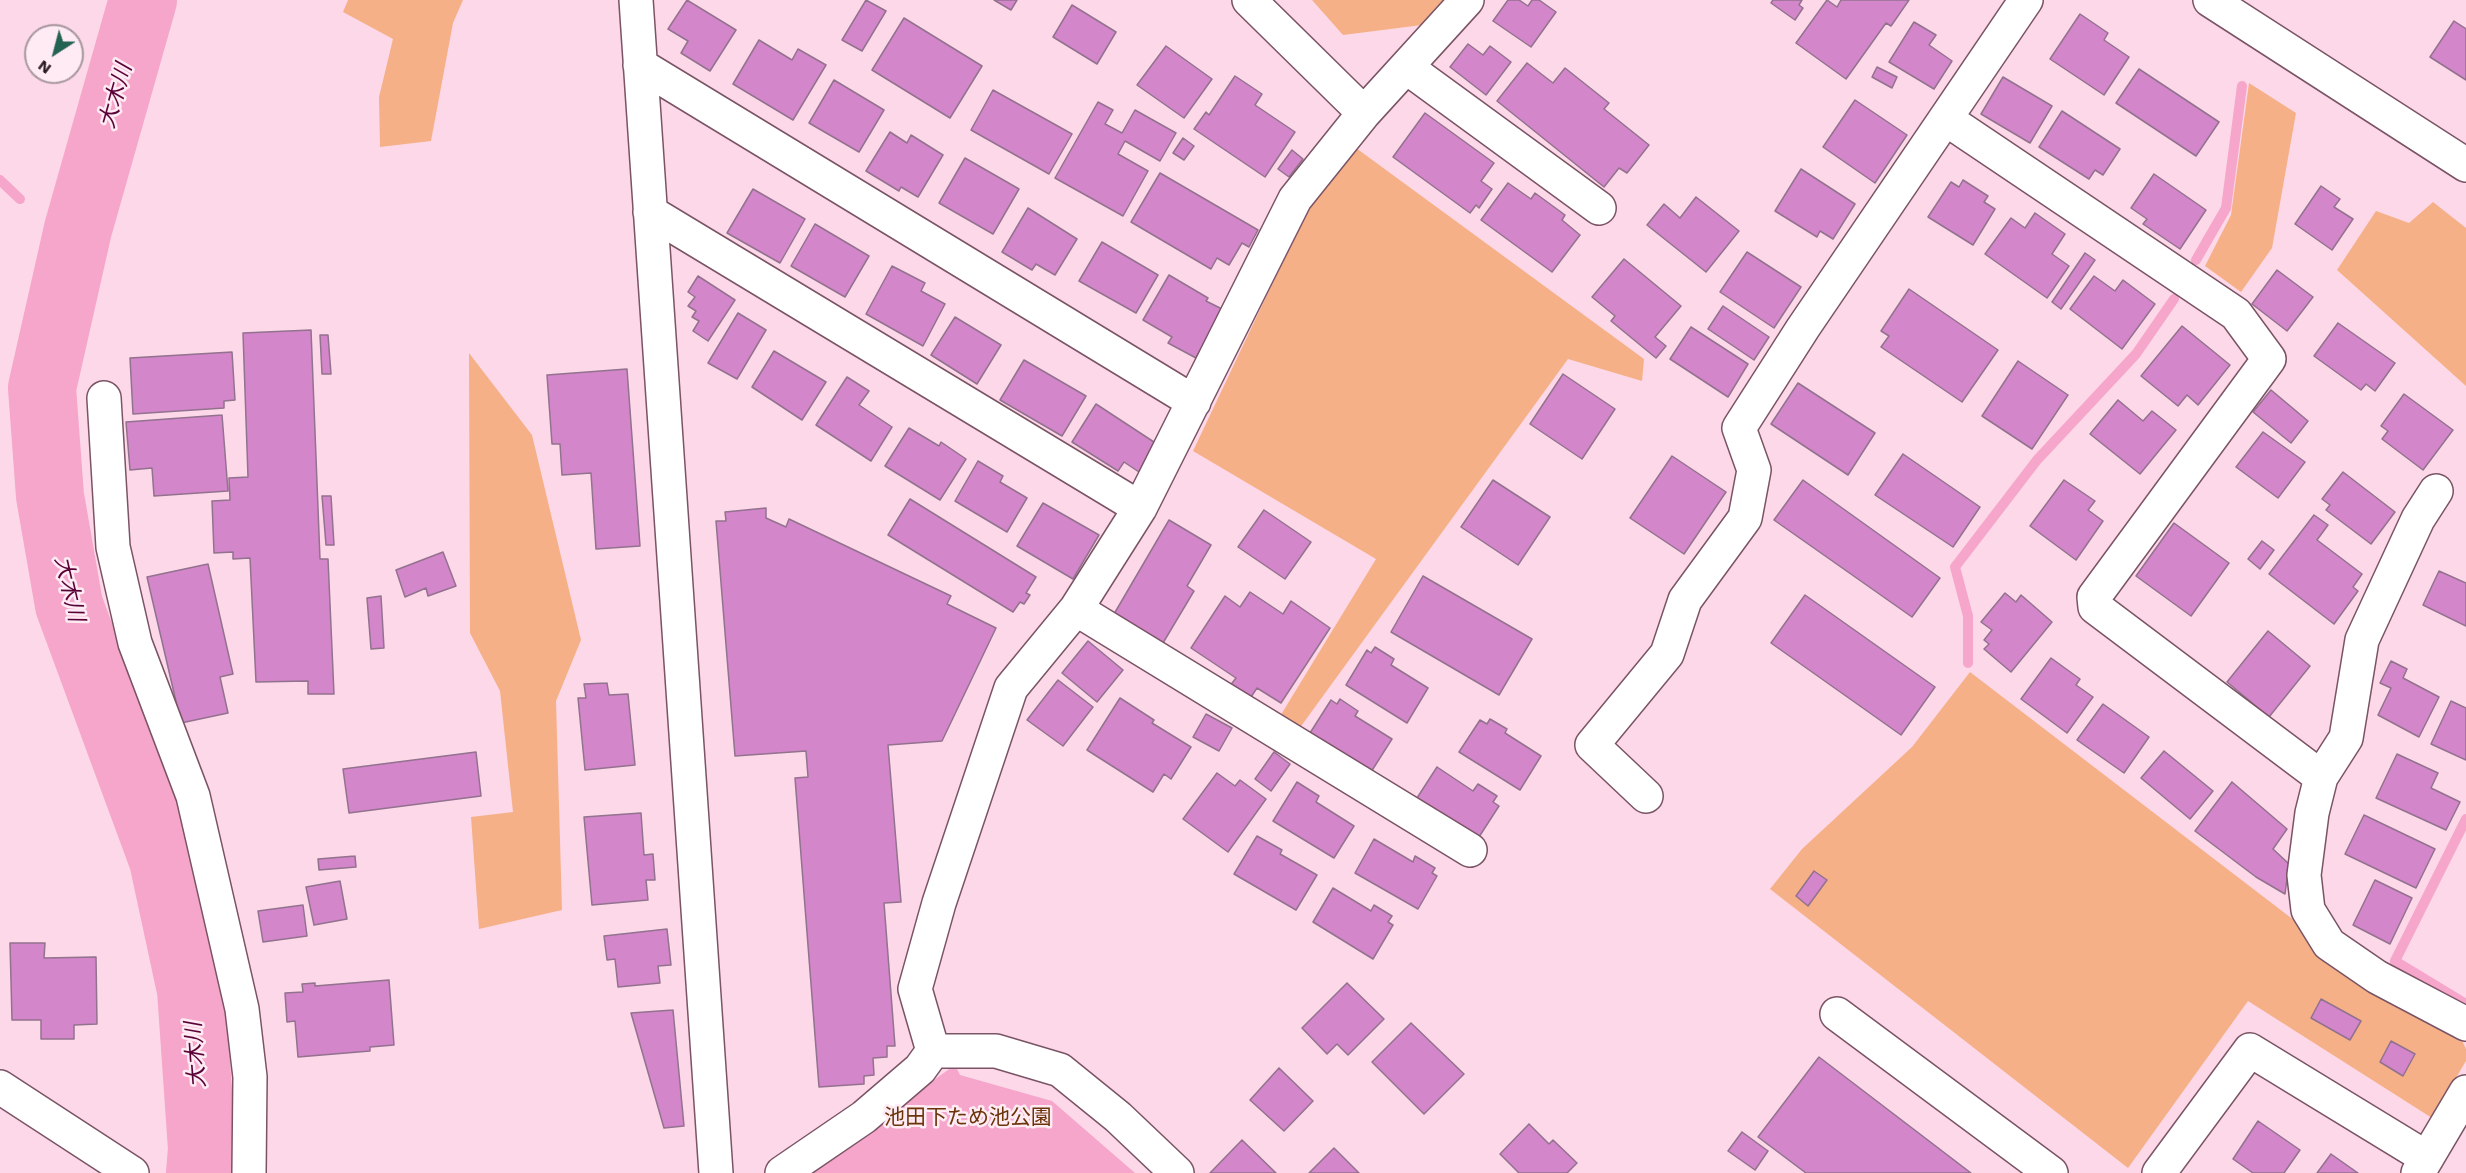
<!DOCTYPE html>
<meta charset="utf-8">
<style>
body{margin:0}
#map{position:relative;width:2466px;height:1173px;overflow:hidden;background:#fdd8e8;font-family:"Work Sans",sans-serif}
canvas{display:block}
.north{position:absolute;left:24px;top:24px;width:60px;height:60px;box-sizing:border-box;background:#feebf3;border:2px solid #a8979f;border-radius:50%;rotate:216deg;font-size:16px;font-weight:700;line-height:24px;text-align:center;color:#281920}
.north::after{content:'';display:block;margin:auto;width:21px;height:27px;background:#236351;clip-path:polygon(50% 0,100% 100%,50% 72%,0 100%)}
</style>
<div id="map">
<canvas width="2466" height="1173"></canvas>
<div class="north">N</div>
</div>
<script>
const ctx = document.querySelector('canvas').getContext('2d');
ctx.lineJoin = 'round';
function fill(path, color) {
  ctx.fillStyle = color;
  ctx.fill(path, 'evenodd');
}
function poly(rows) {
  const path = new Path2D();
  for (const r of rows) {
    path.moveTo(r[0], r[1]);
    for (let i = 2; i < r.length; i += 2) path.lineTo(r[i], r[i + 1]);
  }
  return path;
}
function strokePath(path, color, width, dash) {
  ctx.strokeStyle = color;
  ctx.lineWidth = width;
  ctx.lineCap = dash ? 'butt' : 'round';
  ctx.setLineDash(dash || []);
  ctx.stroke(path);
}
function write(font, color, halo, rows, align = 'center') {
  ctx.font = font + ' "Work Sans","Noto Sans JP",sans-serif';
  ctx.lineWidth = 5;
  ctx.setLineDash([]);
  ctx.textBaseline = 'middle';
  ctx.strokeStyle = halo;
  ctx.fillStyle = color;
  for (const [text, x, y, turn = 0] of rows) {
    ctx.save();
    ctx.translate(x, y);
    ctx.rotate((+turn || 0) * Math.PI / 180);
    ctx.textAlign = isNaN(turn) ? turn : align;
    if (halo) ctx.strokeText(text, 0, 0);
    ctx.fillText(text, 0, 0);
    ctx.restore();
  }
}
fill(poly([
 [348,0,463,0,453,23,431,141,380,147,379,97,393,39,343,12],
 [1312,0,1444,0,1422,25,1343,35],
 [2249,83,2296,113,2272,248,2241,292,2205,266,2231,215],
 [1356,148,1644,359,1642,381,1568,359,1299,729,1279,718,1376,559,1193,451,1312,200],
 [2433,202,2466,228,2466,386,2337,270,2376,211,2409,223],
 [469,353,532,435,581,640,556,701,562,910,479,929,471,817,513,812,500,691,470,633],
 [1970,672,2299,924,2324,961,2459,1034,2466,1049,2466,1061,2432,1118,2248,1001,2128,1168,1770,889,1802,849,1912,747]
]), '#f6b087');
fill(poly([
 [955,1065,960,1075,1052,1101,1135,1173,803,1173]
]), '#f5a6ca');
strokePath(poly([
 [0,180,20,199],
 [2196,260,2226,208,2242,86],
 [1968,663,1968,616,1955,567,2037,460,2136,354,2174,299],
 [2466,819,2395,961,2466,1004]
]), '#f5a6ca', 10);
strokePath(poly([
 [143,0,78,229,42,388,50,496,69,605,163,860,191,990,202,1149,200,1173]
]), '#f5a6ca', 68);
const building = poly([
 [687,0,736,30,710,71,681,53,688,41,668,29,687,0],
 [866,0,886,11,862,51,842,40,866,0],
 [994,0,1017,0,1011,10,994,0],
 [1508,0,1519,0,1528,6,1532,0,1539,0,1556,12,1531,47,1493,21,1508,0],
 [1773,0,1802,0,1799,5,1803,8,1795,20,1771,3,1773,0],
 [1827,0,1837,7,1841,0,1909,0,1891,26,1886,23,1846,79,1796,43,1827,0],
 [1072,5,1116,32,1097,64,1053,37,1072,5],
 [2080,14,2108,33,2104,40,2129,57,2104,95,2050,59,2080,14],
 [904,18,982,66,950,118,872,70,904,18],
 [2454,21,2466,29,2466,80,2430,57,2454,21],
 [1914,22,1936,35,1929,45,1952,61,1934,89,1889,62,1914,22],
 [759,40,792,60,798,49,826,65,793,120,733,84,759,40],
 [1468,44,1483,55,1490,46,1511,62,1486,95,1450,67,1468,44],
 [1166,46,1212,79,1184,118,1137,85,1166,46],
 [1527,63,1553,83,1565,68,1609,103,1604,109,1649,145,1627,173,1619,168,1604,187,1497,101,1527,63],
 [1877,67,1897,77,1892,88,1872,77,1877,67],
 [2139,69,2219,122,2196,156,2116,103,2139,69],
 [1235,76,1262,94,1255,105,1295,132,1265,177,1194,129,1206,112,1209,115,1235,76],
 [2003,77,2052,106,2030,143,1981,114,2003,77],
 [834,80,884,110,859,152,809,123,834,80],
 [993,90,1072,134,1049,174,971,130,993,90],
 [1855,100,1907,135,1875,183,1823,147,1855,100],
 [1098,102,1113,110,1105,124,1122,133,1135,110,1176,133,1160,161,1125,141,1118,154,1148,171,1123,216,1055,178,1098,102],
 [2062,111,2120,149,2103,175,2095,170,2089,179,2039,147,2062,111],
 [1425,113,1494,163,1481,181,1492,189,1479,208,1476,205,1470,213,1393,157,1425,113],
 [890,132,907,143,911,135,943,155,918,197,901,187,899,191,866,171,890,132],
 [1183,138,1194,146,1184,160,1173,153,1183,138],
 [1292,150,1303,159,1289,177,1278,169,1292,150],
 [965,158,1019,189,993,234,939,203,965,158],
 [1801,169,1855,204,1833,239,1820,231,1817,237,1775,211,1801,169],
 [1160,173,1258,230,1249,247,1242,243,1229,265,1217,258,1211,269,1131,222,1160,173],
 [2154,174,2206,210,2180,249,2143,224,2147,219,2131,208,2154,174],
 [1963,180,1988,196,1984,202,1995,209,1973,245,1928,217,1951,182,1959,187,1963,180],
 [1508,183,1531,199,1535,193,1565,215,1562,220,1580,235,1552,272,1481,220,1508,183],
 [2321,186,2340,199,2334,207,2353,219,2332,250,2295,224,2321,186],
 [753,189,805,219,780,263,727,233,753,189],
 [1696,197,1739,231,1706,272,1647,225,1664,204,1680,218,1696,197],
 [1028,208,1077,239,1055,275,1036,264,1032,270,1002,252,1028,208],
 [2035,213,2065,234,2052,254,2069,266,2047,298,1985,254,2011,218,2025,228,2035,213],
 [815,224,869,256,845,297,791,266,815,224],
 [1102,242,1158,275,1136,313,1079,281,1102,242],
 [1747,252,1801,287,1774,328,1720,292,1747,252],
 [2085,253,2095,260,2061,309,2052,302,2085,253],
 [1624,259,1681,306,1655,337,1666,346,1656,358,1611,321,1615,316,1592,297,1624,259],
 [892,266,925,283,921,291,945,304,923,346,866,314,892,266],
 [2277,270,2313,297,2287,331,2252,304,2277,270],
 [1169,275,1208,298,1206,301,1224,310,1196,358,1168,343,1172,337,1143,320,1169,275],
 [698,276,735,300,708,341,693,331,699,321,692,317,696,311,688,306,695,297,688,292,698,276],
 [2094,276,2115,291,2123,280,2155,304,2122,349,2070,309,2094,276],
 [1909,289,1998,350,1962,402,1881,347,1889,336,1881,331,1909,289],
 [1723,306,1769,337,1754,360,1708,329,1723,306],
 [738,313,766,330,737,379,708,363,738,313],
 [955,317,1001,345,977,384,931,355,955,317],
 [2338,323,2395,363,2375,391,2366,384,2361,390,2314,356,2338,323],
 [2182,326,2230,365,2198,405,2187,395,2178,406,2141,376,2182,326],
 [1691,327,1748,364,1728,397,1670,359,1691,327],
 [311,330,320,559,328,559,334,694,308,694,308,681,256,682,250,558,233,559,233,552,214,553,212,501,230,500,229,478,248,477,243,333,311,330],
 [320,335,328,335,331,374,322,374,320,335],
 [774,351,826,382,802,420,752,387,774,351],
 [232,352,235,400,224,401,224,408,133,414,130,358,232,352],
 [1024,360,1086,396,1062,436,1000,400,1024,360],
 [2018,361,2068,395,2032,449,1982,416,2018,361],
 [627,369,640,546,596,549,591,473,562,475,560,444,552,444,547,375,627,369],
 [1563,374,1615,409,1582,459,1530,424,1563,374],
 [847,377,869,391,859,405,892,427,871,461,816,425,847,377],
 [1798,383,1875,433,1848,475,1771,424,1798,383],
 [2271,390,2308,421,2291,443,2253,412,2271,390],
 [2404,394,2453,430,2423,470,2382,439,2388,431,2381,426,2404,394],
 [2118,400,2143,421,2152,411,2176,430,2140,474,2090,434,2118,400],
 [1096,404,1157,444,1139,472,1124,462,1118,471,1072,442,1096,404],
 [222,415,228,491,154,496,152,468,130,470,126,422,222,415],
 [909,428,939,446,941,442,966,459,940,500,885,466,909,428],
 [2263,432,2305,462,2278,498,2236,467,2263,432],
 [1903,454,1980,507,1953,547,1875,495,1903,454],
 [1672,456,1726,492,1684,554,1630,518,1672,456],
 [978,461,1003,476,1000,482,1027,498,1007,532,955,501,978,461],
 [2343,472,2395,512,2371,544,2326,510,2330,505,2322,499,2343,472],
 [1493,480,1550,517,1518,565,1461,527,1493,480],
 [1803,480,1940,578,1912,617,1774,520,1803,480],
 [2064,480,2095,501,2088,510,2103,521,2076,560,2030,526,2064,480],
 [322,496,331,496,334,545,326,545,322,496],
 [910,499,1036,577,1026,593,1030,595,1024,604,1020,602,1013,612,888,535,910,499],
 [1043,503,1099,535,1073,579,1017,546,1043,503],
 [766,508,766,518,786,527,789,519,951,596,947,604,996,628,942,741,888,745,901,902,884,903,895,1046,887,1046,887,1057,873,1058,874,1075,864,1076,864,1084,819,1087,795,778,808,777,806,751,735,756,716,521,726,521,725,512,766,508],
 [1264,510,1311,542,1285,579,1238,547,1264,510],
 [2314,515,2328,525,2317,540,2362,574,2353,587,2358,591,2334,624,2269,574,2314,515],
 [1169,520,1211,545,1187,586,1194,591,1163,643,1114,614,1169,520],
 [2174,523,2229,563,2191,616,2136,576,2174,523],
 [2262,541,2274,550,2260,569,2248,559,2262,541],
 [443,552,456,586,428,596,426,588,405,597,396,570,443,552],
 [208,564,233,674,220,677,228,713,181,723,147,577,208,564],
 [2439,571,2466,583,2466,626,2423,605,2439,571],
 [1423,576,1532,639,1499,695,1391,632,1423,576],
 [1250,592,1283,614,1291,601,1330,628,1281,703,1257,688,1249,700,1229,687,1236,678,1191,648,1225,596,1240,607,1250,592],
 [2005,593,2016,602,2021,595,2052,622,2011,672,1984,649,1989,644,1984,640,1992,630,1981,622,2005,593],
 [1805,595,1935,687,1901,735,1771,643,1805,595],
 [381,596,384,648,371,649,367,598,381,596],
 [2268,631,2310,666,2269,717,2227,682,2268,631],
 [1088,641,1123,670,1097,702,1062,673,1088,641],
 [1375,647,1394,659,1391,665,1428,688,1407,723,1346,685,1367,650,1371,653,1375,647],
 [2051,658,2080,679,2076,685,2093,697,2067,733,2021,699,2051,658],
 [2391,661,2407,669,2403,678,2439,697,2419,737,2378,715,2391,688,2380,683,2391,661],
 [1058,680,1093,707,1063,746,1027,720,1058,680],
 [607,683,609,695,628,694,635,765,585,770,578,698,586,698,584,684,607,683],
 [1120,698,1154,720,1152,723,1191,747,1171,779,1164,774,1153,792,1087,750,1120,698],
 [1340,699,1358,711,1355,716,1392,739,1371,772,1310,733,1331,700,1337,704,1340,699],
 [2451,701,2466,708,2466,760,2431,744,2451,701],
 [2103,704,2149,737,2124,773,2077,740,2103,704],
 [1206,714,1232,728,1219,751,1193,737,1206,714],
 [1490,719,1507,729,1505,733,1541,756,1520,790,1459,752,1480,720,1487,724,1490,719],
 [2164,751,2213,791,2190,819,2141,778,2164,751],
 [476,752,481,796,349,813,343,769,476,752],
 [1274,752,1290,764,1271,791,1255,779,1274,752],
 [2397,754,2438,773,2431,788,2460,802,2446,830,2376,798,2397,754],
 [1437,767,1473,791,1478,784,1497,796,1493,802,1499,806,1479,837,1417,798,1437,767],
 [1217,773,1235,786,1240,780,1266,799,1228,852,1183,819,1217,773],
 [1297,782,1319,796,1316,802,1354,826,1334,858,1273,821,1297,782],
 [2232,782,2287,829,2273,849,2289,864,2285,894,2256,877,2195,831,2232,782],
 [641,813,644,855,653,854,655,880,646,880,648,900,592,905,584,817,641,813],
 [2364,815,2435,849,2416,888,2345,854,2364,815],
 [1257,836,1282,850,1280,854,1317,875,1296,910,1234,874,1257,836],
 [1374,839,1413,862,1415,856,1435,868,1432,873,1437,876,1418,909,1355,873,1374,839],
 [355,856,356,867,319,870,318,859,355,856],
 [1814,871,1827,880,1808,906,1796,896,1814,871],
 [2375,880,2412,898,2390,944,2353,925,2375,880],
 [340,881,347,919,314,925,306,887,340,881],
 [1333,888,1371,911,1374,905,1392,916,1388,922,1393,925,1373,959,1313,922,1333,888],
 [303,905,307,936,263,942,258,911,303,905],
 [667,929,671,965,658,966,660,983,618,987,615,959,607,960,604,936,667,929],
 [10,943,45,943,44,958,96,957,97,1024,74,1025,74,1039,41,1039,41,1020,12,1020,10,943],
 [389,980,394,1045,370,1047,370,1051,298,1057,295,1021,287,1022,285,993,303,992,302,984,315,983,315,986,389,980],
 [1347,983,1384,1019,1348,1055,1337,1044,1327,1054,1302,1028,1347,983],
 [2321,999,2361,1021,2350,1040,2311,1018,2321,999],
 [673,1010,684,1126,664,1128,631,1013,673,1010],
 [1411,1023,1464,1074,1424,1114,1372,1062,1411,1023],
 [2391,1041,2415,1054,2403,1076,2380,1062,2391,1041],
 [1819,1057,1971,1173,1806,1173,1758,1137,1819,1057],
 [1279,1068,1313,1101,1284,1131,1250,1100,1279,1068],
 [2258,1121,2300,1150,2284,1173,2253,1173,2233,1159,2258,1121],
 [1529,1124,1549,1144,1553,1140,1577,1163,1567,1173,1519,1173,1500,1154,1529,1124],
 [1742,1132,1768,1151,1755,1170,1728,1151,1742,1132],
 [1242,1140,1276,1173,1210,1173,1242,1140],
 [1334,1148,1359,1173,1309,1173,1334,1148],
 [2331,1154,2358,1173,2317,1173,2331,1154]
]);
fill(building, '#d386ca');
strokePath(building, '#92728e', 1.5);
const minor = poly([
 [636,0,716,1173],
 [1249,0,1364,113],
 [2210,0,2466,165],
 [640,65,1194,402],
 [1406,67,1599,208],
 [1946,119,2236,314,2269,359,2094,597,2095,607,2321,777],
 [650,212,1140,508],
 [104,398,113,547,135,643,193,796,242,1009,250,1077,249,1173],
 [2436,491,2418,519,2362,640,2346,738,2321,777,2312,813,2304,875,2308,910,2329,944,2377,977,2466,1024],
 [1076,609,1470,850],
 [1646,796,1592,745,1667,654,1685,600,1745,518,1754,470,1739,428,1803,328,2026,0],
 [1837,1014,2051,1173],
 [933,1051,996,1051,1060,1070,1118,1117,1177,1173],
 [0,1087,132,1173],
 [782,1173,864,1117,920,1069,933,1051,915,989,939,903,1011,688,1076,609,1140,508,1295,199,1364,113,1467,0],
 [2159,1173,2250,1050,2427,1158],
 [2418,1173,2466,1092]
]);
strokePath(minor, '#7a5465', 36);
strokePath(minor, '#fff', 33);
write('21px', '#6b3309', '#feebf3', [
 ["池田下ため池公園",968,1118]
]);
write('italic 22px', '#5a0238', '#feebf3', [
 ["大木川",116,96,-74],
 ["大木川",69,589,77],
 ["大木川",196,1055,-94]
]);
</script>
